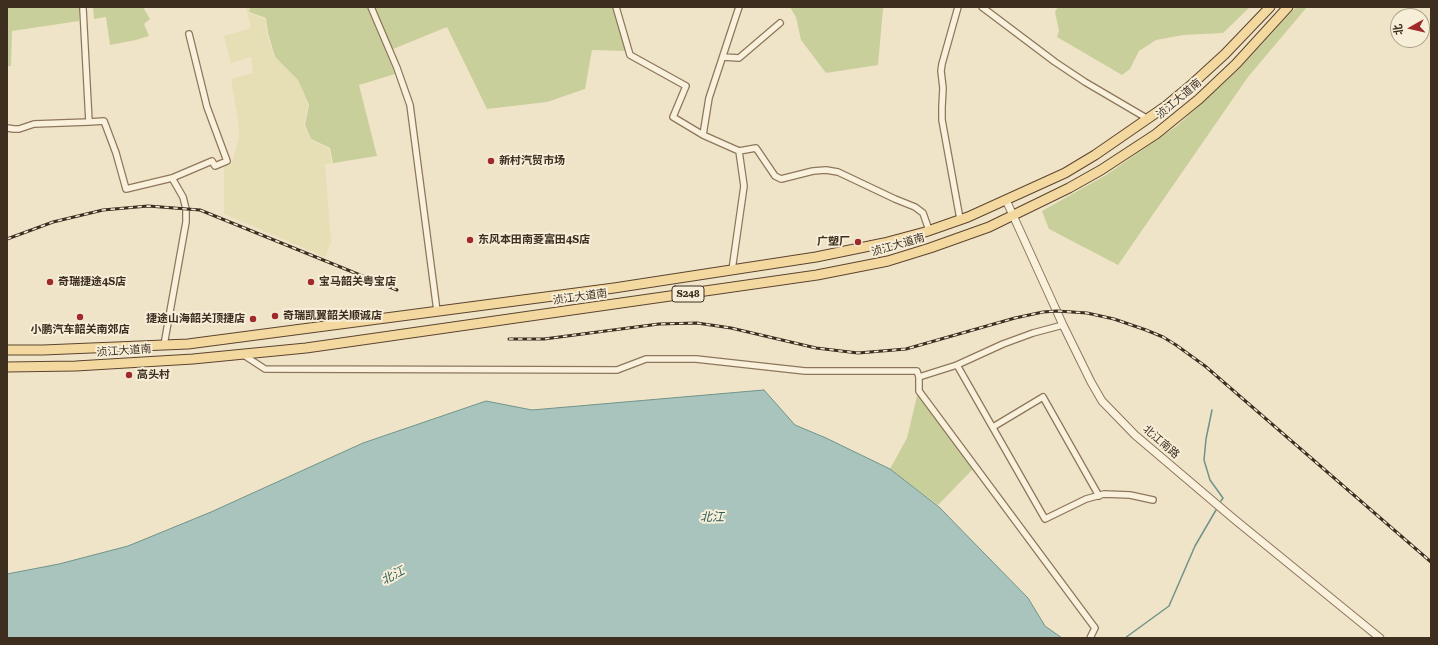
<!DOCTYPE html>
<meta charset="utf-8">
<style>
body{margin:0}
#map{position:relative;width:1438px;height:645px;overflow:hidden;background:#f0e4c8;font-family:"Roboto Serif","Noto Sans SC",serif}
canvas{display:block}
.frame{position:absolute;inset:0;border:8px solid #3d2e20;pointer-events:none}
.north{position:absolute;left:1390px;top:8px;width:40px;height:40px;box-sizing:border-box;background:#f7eed8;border:1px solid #ada18e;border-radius:50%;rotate:262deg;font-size:11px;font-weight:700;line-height:16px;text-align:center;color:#3d2e20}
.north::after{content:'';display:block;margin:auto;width:14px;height:18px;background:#9e2a2b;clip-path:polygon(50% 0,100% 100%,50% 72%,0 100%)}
</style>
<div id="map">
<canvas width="1438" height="645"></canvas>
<div class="frame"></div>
<div class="north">北</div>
</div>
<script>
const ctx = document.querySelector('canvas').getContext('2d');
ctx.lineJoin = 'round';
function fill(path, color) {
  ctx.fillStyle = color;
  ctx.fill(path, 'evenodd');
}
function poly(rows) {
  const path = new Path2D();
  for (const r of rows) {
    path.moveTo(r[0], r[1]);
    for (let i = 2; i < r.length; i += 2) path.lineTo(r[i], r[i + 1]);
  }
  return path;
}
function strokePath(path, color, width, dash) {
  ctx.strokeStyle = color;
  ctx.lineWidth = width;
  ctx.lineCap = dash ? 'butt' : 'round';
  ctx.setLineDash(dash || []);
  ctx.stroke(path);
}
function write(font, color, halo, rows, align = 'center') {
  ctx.font = font + ' "Roboto Serif","Noto Sans SC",serif';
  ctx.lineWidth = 4;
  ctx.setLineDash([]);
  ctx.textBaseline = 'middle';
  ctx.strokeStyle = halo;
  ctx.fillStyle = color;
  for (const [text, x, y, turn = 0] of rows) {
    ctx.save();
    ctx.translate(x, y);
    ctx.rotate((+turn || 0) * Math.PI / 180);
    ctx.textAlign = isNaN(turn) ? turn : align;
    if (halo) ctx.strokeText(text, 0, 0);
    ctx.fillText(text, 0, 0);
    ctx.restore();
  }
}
fill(poly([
 [246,7,249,7,249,13,266,19,267,34,274,57,298,80,308,105,304,125,311,140,329,149,332,163,325,164,331,242,325,257,224,214,224,167,232,163,239,136,238,121,231,79,253,73,251,57,231,63,224,36,251,28]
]), '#e6deb5');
fill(poly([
 [7,7,79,7,79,21,12,31,11,66,7,66],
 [93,7,143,7,150,19,144,24,149,36,136,40,110,45,106,17,94,19],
 [250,7,367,7,395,74,359,85,377,156,333,163,330,148,311,139,305,125,309,105,298,80,275,57,268,33,266,18,249,12],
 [373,7,614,7,626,51,592,50,585,89,547,102,487,109,447,27,393,49],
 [790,7,885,7,883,9,878,65,826,73,801,40,796,17],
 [1058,7,1250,7,1223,33,1183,35,1156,40,1139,51,1130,69,1122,75,1057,37,1059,31,1055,12],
 [1296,7,1307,7,1248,77,1118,265,1049,229,1042,211,1106,175,1178,125,1239,69],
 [918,392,973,469,938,505,890,469,907,438]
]), '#c9cf9b');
const water = poly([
 [764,390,795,425,826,438,890,469,939,507,1028,598,1045,626,1062,638,7,638,7,574,59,564,128,546,211,512,363,443,486,401,532,410,764,390]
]);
fill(water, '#a9c4bc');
strokePath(water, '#6f938a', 1);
strokePath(poly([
 [1212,410,1206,439,1204,460,1210,480,1223,498,1221,501],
 [1125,638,1169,606,1195,546,1216,510]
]), '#6f938a', 1.5);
const minor = poly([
 [371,7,397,68,410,105,437,311],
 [616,7,630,55,686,86,673,117,703,135,739,151,744,186,732,270],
 [958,7,942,64,941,71,943,88,942,107,942,120,960,219],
 [982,7,1055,62,1085,82,1148,119],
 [723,57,739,58,780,23],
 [89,122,104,121,116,153,126,189,172,178,212,161,215,166,227,161,207,107,189,34],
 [7,128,14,129,19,129,34,124,89,122,83,9],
 [703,135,709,98,739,7],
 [739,151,756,148,775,176,781,179,813,171,826,170,838,172,895,199,915,207,923,213,929,230],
 [164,345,186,222,186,209,183,197,172,178],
 [242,354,265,369,617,370,646,359,696,359,805,371,917,371,919,377,957,365,1003,344,1033,333,1063,325],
 [957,365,1045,519,1086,499,1104,494,1130,495,1153,500],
 [919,377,919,391,1095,628,1090,638],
 [993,427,1043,397,1099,496]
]);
const tertiary = poly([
 [1006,200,1063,325,1091,382,1102,401,1135,435,1234,519,1380,638]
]);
const primary = poly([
 [7,350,43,350,188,344,614,288,816,257,884,243,925,232,968,217,1065,173,1095,155,1166,106,1190,86,1225,54,1270,7],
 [7,367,76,366,193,359,306,348,817,275,888,261,930,248,989,227,1069,188,1101,170,1156,134,1199,99,1236,64,1288,7]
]);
strokePath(minor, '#8d765c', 8);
strokePath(tertiary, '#8d765c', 9);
strokePath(primary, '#5b4430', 11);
strokePath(minor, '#faf1dc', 5.5);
strokePath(tertiary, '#faf1dc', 7);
strokePath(primary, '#f3d9a0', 9);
const rail = poly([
 [7,239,53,222,103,210,148,206,200,210,397,290],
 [509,339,544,339,659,324,697,323,731,328,816,348,858,353,906,349,1015,318,1043,312,1057,311,1087,313,1114,319,1146,330,1163,337,1176,345,1205,366,1431,562]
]);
strokePath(rail, '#3d2e20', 3);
strokePath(rail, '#f7eed8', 1.5, [4.5]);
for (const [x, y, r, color] of [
 [491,161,4,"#9e2a2b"],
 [470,240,4,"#9e2a2b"],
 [858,242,4,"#9e2a2b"],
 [50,282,4,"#9e2a2b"],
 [311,282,4,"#9e2a2b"],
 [275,316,4,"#9e2a2b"],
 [80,317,4,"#9e2a2b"],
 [253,319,4,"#9e2a2b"],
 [129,375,4,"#9e2a2b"]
]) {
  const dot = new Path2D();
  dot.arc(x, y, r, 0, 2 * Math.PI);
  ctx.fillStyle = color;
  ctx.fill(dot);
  strokePath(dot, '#f7eed8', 1.5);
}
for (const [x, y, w] of [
 [688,294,32]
]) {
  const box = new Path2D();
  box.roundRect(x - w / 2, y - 8, w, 16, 3);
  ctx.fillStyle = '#f7eed8';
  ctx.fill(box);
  strokePath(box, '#3d2e20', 1);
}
write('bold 10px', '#3d2e20', null, [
 ["S248",688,294]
]);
write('11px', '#3d2e20', '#f7eed8', [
 ["浈江大道南",1179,99,-40],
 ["浈江大道南",898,245,-16],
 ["浈江大道南",580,297,-8],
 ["浈江大道南",124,351,-4],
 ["北江南路",1161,442,41]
]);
write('bold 11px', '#3d2e20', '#f7eed8', [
 ["新村汽贸市场",499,161],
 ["东风本田南菱富田4S店",478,240],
 ["广塑厂",850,242,"right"],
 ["奇瑞捷途4S店",58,282],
 ["宝马韶关粤宝店",319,282],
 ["奇瑞凯翼韶关顺诚店",283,316],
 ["捷途山海韶关顶捷店",245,319,"right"],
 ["小鹏汽车韶关南郊店",80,330,"center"],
 ["高头村",137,375]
], 'left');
write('italic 12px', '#2f5d5a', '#f7eed8', [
 ["北江",712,517],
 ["北江",393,576,-28]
]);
</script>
